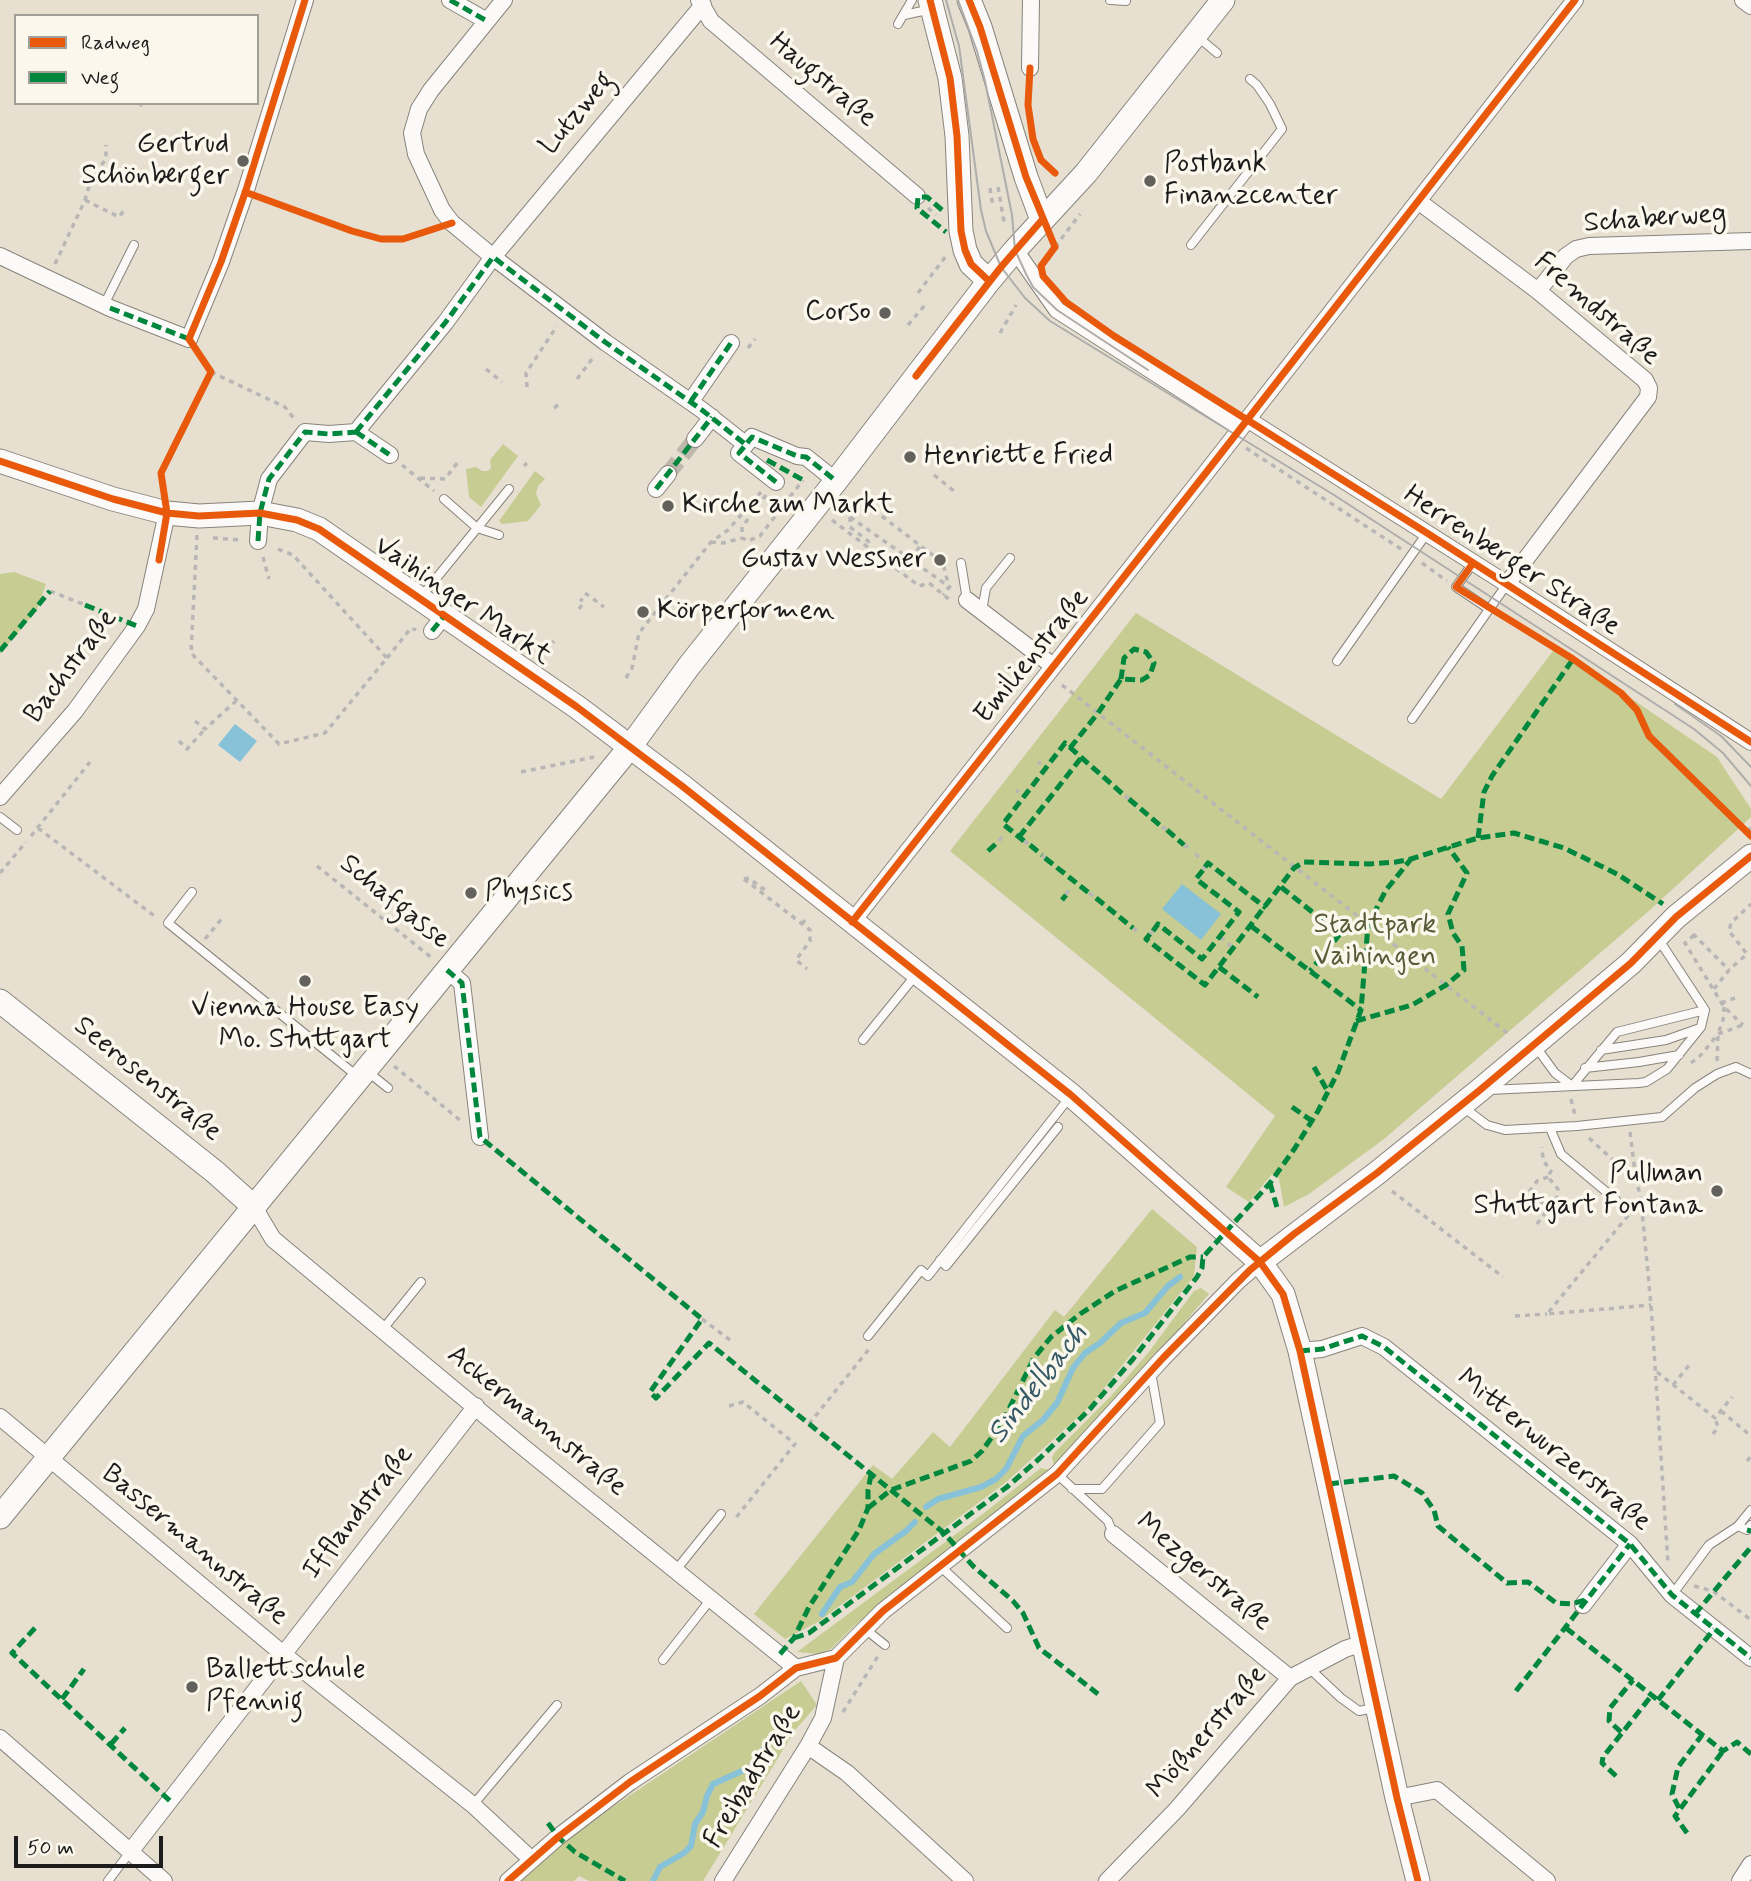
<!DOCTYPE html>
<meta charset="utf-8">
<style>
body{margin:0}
#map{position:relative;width:1751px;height:1881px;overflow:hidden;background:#e7e0d0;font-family:Mynerve,sans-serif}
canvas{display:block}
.legend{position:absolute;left:14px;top:14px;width:245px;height:91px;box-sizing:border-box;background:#fbf7ec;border:2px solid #a29f99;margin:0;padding:9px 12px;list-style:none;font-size:21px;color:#1c1c1c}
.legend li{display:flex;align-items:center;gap:14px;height:35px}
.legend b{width:35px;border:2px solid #a29f99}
.scale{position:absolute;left:14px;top:1836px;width:149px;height:32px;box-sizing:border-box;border:4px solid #1c1c1c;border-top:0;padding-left:9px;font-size:21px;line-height:24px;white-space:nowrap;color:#1c1c1c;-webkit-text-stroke:5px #fbf7ec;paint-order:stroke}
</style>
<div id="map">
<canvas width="1751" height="1881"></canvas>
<ul class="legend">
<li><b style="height:9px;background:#e8590c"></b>Radweg</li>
<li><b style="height:9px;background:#00873e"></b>Weg</li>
</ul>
<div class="scale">50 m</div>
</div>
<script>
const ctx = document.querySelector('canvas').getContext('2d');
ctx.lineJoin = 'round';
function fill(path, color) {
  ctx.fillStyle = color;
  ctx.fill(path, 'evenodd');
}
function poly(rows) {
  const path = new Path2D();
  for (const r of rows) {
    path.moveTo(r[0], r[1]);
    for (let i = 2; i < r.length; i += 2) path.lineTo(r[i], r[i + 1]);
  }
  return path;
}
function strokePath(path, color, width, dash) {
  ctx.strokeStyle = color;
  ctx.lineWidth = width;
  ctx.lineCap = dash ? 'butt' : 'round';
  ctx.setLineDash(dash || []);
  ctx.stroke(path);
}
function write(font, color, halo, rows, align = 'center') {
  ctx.font = font + ' Mynerve,sans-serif';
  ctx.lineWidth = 7;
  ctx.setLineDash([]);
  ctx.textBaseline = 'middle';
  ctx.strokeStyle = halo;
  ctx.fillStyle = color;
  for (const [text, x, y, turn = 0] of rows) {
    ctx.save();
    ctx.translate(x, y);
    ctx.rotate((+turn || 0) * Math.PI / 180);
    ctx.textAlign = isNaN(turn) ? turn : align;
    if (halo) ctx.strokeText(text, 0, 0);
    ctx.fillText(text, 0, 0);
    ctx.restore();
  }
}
fill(poly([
 [503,444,518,456,481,507,469,497,466,469,476,467,482,471,488,471,491,468,490,460],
 [535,471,545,479,538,486,536,494,541,505,528,521,502,524,499,521],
 [14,572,46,584,37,610,0,654,0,574],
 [1136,613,1441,799,1556,647,1717,757,1751,809,1751,817,1650,910,1384,1139,1309,1194,1284,1207,1279,1179,1272,1174,1249,1202,1226,1187,1275,1116,950,851],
 [1152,1209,1197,1247,1194,1276,1088,1408,1005,1483,818,1622,785,1639,754,1614,873,1465,892,1479,933,1432,950,1447,1055,1310,1064,1317],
 [1201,1288,1209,1294,1140,1374,1054,1466,1052,1457,1055,1452,1111,1396,1148,1353,1194,1291],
 [1041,1468,1050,1470,901,1588,854,1626,831,1649,819,1654,797,1652,979,1517],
 [801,1681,817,1705,795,1730,703,1881,589,1881,579,1876,574,1881,516,1881,540,1860,611,1808]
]), '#c6cc92');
fill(poly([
 [235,724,257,741,240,762,218,745],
 [1182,884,1221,914,1201,940,1162,909]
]), '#87c2d8');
strokePath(poly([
 [926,1507,938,1499,981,1487,996,1479,1006,1469,1023,1436,1043,1420,1057,1403,1073,1368,1085,1353,1100,1343,1121,1323,1145,1313,1168,1286,1180,1277],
 [822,1614,840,1587,852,1582,874,1554,906,1531,915,1522],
 [653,1881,660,1867,684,1853,691,1846,695,1824,703,1812,707,1796,713,1784,751,1767,758,1755,790,1720]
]), '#87c2d8', 6);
strokePath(poly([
 [668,474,695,439]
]), '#beb9ac', 16, [16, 8]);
const lane = poly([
 [1110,0,1126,1],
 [904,15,932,9],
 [898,24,912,0],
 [1198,37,1217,53],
 [1191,245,1282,129,1270,104,1257,85,1250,79],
 [104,305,134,245],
 [444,499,477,528,499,535],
 [961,563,967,600],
 [1473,563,1456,587,1489,609],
 [421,597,509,489],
 [982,611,986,588,1010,558],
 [1337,661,1427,533],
 [1412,719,1507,584],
 [0,817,17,830],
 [192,892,168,923,357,1076],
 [863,1040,915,976],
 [1536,1047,1555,1073,1572,1086],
 [1601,1050,1666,1040,1700,1028],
 [1585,1068,1639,1062,1679,1055],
 [368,1072,388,1088],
 [1572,1086,1617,1032,1705,1010],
 [1489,1090,1639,1083,1646,1082,1667,1069,1701,1027,1705,1010,1659,940],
 [1463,1107,1487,1125,1505,1130,1577,1126,1662,1117,1695,1088,1717,1074,1736,1067,1751,1074],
 [1550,1128,1561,1154,1616,1200],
 [940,1260,946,1266,1058,1127],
 [383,1329,421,1282],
 [868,1336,921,1270,928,1276,1069,1098],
 [1057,1474,1108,1521,1113,1534],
 [1072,1489,1102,1489,1160,1423,1151,1372],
 [1738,1526,1747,1530,1751,1525],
 [941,1567,1007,1628],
 [676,1570,721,1514],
 [1672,1595,1709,1545,1738,1526,1751,1510],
 [865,1629,885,1645],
 [663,1660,711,1599],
 [1309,1668,1341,1698,1359,1711,1374,1708],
 [473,1805,557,1705],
 [108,1881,130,1852]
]);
const street = poly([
 [450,0,487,21],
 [504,0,431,90,419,109,412,133,416,154,442,210,452,223,493,257,605,342,702,410,745,444],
 [699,0,711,21,917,196],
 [1743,0,1751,6],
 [1030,68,1031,0],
 [1418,201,1538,291,1645,380,1649,388,1648,397,1507,584],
 [1015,250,1057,310,1241,428],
 [0,256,110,308,189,339,221,262,246,190,305,0],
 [1538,291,1566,256,1576,249,1589,246,1751,241],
 [691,401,731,343],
 [1247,419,1507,584,1751,742],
 [356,432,445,323,493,257,703,5],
 [356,432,390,455],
 [695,439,712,417],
 [776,482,739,453,752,437,797,456,806,457,836,481],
 [656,489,668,474],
 [258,541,260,513,269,479,305,432,329,434,356,432],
 [967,600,1053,666],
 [432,631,444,616],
 [0,797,75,711,137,626,146,609,167,513],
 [852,922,1212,465,1575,0],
 [447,970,462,983,480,1137],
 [254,1207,273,1239,523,1447,796,1668],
 [1300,1351,1322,1349,1362,1336,1384,1347,1630,1544,1672,1595,1751,1658],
 [0,1417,283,1654,473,1805,532,1860],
 [1113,1534,1290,1678],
 [1583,1605,1630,1544],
 [0,1738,164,1881],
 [808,1746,847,1773,965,1881],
 [1397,1798,1437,1790,1547,1881],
 [130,1852,476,1406],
 [508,1881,558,1837,630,1782,760,1696,796,1668,836,1658,883,1611,1057,1474,1163,1358,1238,1281,1260,1262],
 [723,1881,808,1746,823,1718,836,1658],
 [1107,1881,1177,1809,1290,1678,1345,1649,1363,1643],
 [1740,1881,1751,1864]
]);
const secondary = poly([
 [930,0,950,78,957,136,961,231,965,250,971,264,989,281],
 [969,0,980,27,1026,177,1042,220],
 [0,461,113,499,167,513,199,516,260,513,297,520,319,529,577,707,682,786,1071,1095,1260,1262,1283,1294,1300,1351,1397,1798,1418,1881],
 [0,1001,215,1172,254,1207],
 [1260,1262,1377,1173,1480,1090,1631,963,1676,917,1751,856],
 [0,1517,630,747,689,666,836,481,989,281,1015,250,1086,173,1223,0]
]);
strokePath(lane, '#88847c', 10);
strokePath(street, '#88847c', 18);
strokePath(secondary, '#88847c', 25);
strokePath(poly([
 [140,106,142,103],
 [998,187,1004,222],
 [990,188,993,207],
 [85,200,119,217,125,209],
 [928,208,936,215],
 [1043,263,1080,214],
 [55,264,85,200,91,179,106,159,106,145],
 [918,293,946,256],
 [908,325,925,305],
 [1000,333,1016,305],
 [748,348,755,339],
 [198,352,211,372],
 [486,369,502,382],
 [211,372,285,407,296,421],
 [577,379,595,355],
 [527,387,526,373,557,326],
 [554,408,558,405],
 [1246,448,1401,549],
 [904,452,916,461],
 [402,465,434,491],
 [524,466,527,463],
 [934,475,954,491],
 [420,478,445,479,458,462],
 [164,491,161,473,211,372],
 [766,495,742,527,742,538,748,541,760,536,803,480],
 [858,498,943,563,949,587,943,595],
 [850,517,951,588],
 [850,517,850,527,868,541,871,547],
 [832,520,919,586,929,583,950,600],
 [197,535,191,653,279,744,325,733,387,658,293,555,275,548],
 [213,538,240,540],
 [711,542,723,543,742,538],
 [263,557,269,579],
 [911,559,920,546],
 [1422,563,1447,581],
 [50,591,85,605],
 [585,593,604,607],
 [579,609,584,602,580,599],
 [387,658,411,628,416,630],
 [540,658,554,641],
 [626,678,632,668,639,633,711,542,728,530,761,492],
 [1062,685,1511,1036],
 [195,721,205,729,236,701],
 [179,741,187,749,205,729],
 [1038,762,1041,764],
 [521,772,594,757],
 [1016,790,1019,792],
 [1125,796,1129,799],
 [1162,827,1167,830],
 [38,828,157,918],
 [1751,828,1747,831,1751,836],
 [31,836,90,762],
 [999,841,1002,836],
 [1024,841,1030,845],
 [1184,845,1190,849],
 [1195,854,1200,858],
 [1042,855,1045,858],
 [317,866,432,958],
 [1203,870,1205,867],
 [0,873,26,842],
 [744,879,810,930,810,941,796,960,807,969],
 [744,879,749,878,763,889,766,886],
 [1089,893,1096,898],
 [1066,895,1069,890],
 [802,924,807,917],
 [1133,928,1140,934],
 [1150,934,1153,931],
 [1693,934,1729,970],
 [1694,935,1685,943,1724,1007,1743,1025],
 [1220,937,1233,948],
 [205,939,224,916],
 [1714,989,1729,970,1747,954,1729,931,1731,923,1751,904],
 [1721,1003,1735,998],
 [1717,1061,1718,1034,1723,1020,1724,1007],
 [1691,1063,1701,1055,1718,1034,1743,1025],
 [394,1066,461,1121],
 [1571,1099,1575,1115],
 [1630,1132,1636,1180],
 [1589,1138,1637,1182,1641,1200,1651,1305,1668,1563],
 [1548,1177,1537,1181,1529,1192,1549,1208],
 [1392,1191,1503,1277],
 [1641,1200,1547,1314,1651,1305],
 [1537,1224,1557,1197,1558,1189,1548,1177,1551,1171,1543,1160,1542,1147],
 [1515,1316,1547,1314],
 [702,1319,730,1340],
 [1657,1372,1715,1418,1732,1397],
 [1673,1385,1690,1364],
 [729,1406,743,1402,795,1444,734,1520],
 [1721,1411,1751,1436],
 [809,1424,869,1349],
 [1713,1434,1718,1427,1715,1418],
 [1747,1461,1751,1456],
 [1694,1586,1713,1591,1751,1620],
 [843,1712,878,1656]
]), '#b8b7b5', 3.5, [5, 5]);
strokePath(lane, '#fbfaf8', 8);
strokePath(street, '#fbfaf8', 16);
strokePath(secondary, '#fbfaf8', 23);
strokePath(poly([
 [946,0,959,46,981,210,986,231,1001,267,1025,298,1050,321,1334,495,1694,729,1723,753,1751,786],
 [958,0,977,51,985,81,1012,215,1015,250,1026,274,1033,287,1057,310,1148,370],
 [1675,704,1721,736,1751,767]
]), '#aeadab', 2);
strokePath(poly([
 [450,0,487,21],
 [942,210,927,197,918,197,917,208,946,232],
 [110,308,189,339,191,334],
 [691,401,731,343],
 [356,432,445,323,493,257,605,342,702,410,745,444],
 [356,432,390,455],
 [767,460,803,480],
 [776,482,739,453,752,437,797,456,806,457,836,481],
 [656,489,712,417],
 [258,541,260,513,269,479,305,432,329,434,356,432],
 [85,605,137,626],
 [432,631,444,616],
 [0,651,50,591],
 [1070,748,1098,713,1121,679,1142,680,1150,675,1154,663,1146,652,1134,649,1124,658,1121,679],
 [1129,799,1162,827],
 [1167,830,1184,845],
 [1019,837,1081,758],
 [1478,838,1484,792,1492,776,1573,659],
 [1024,841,1003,824,1065,743,1125,796],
 [1030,845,1042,855],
 [988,851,999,841],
 [1045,858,1089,893],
 [1205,867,1208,863,1266,908],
 [1281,887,1340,934,1310,971],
 [1096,898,1133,928],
 [1062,900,1066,895],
 [1251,926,1361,1010],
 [1153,931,1158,924,1202,959,1239,912,1196,879,1203,870],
 [1150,934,1146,939,1205,985,1294,868,1304,862,1369,864,1396,862,1411,859,1478,838,1514,833,1564,848,1617,874,1663,904],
 [1219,967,1258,997],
 [447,970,462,983,480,1137,702,1319,650,1392,656,1398,709,1343,944,1533,973,1566,1013,1601,1023,1613,1039,1648,1098,1694],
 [1356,1021,1412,1005,1446,985,1464,970,1462,946,1453,933,1448,914,1467,873,1448,847],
 [1314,1067,1328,1092],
 [1292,1107,1312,1121],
 [1270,1183,1278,1211],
 [1300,1351,1322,1349,1362,1336,1384,1347,1630,1544,1672,1595,1751,1658],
 [1329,1484,1394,1476,1422,1493,1434,1510,1438,1526,1507,1583,1528,1582,1556,1603,1572,1604,1588,1599],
 [868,1508,891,1490,971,1461,982,1451,1002,1423,1034,1358,1051,1337,1080,1314,1115,1291,1190,1257,1203,1257],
 [1747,1530,1751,1531],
 [1695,1614,1751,1547],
 [35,1628,12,1653,170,1801],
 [1566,1628,1723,1751,1737,1742,1751,1754],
 [794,1638,809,1633,1007,1487,1040,1458,1090,1409,1133,1359,1197,1277,1202,1268,1203,1257,1270,1183,1295,1148,1318,1111,1338,1072,1361,1010,1368,925,1386,890,1411,859],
 [780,1654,794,1638,809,1607,859,1530,868,1508,868,1490,871,1475],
 [1516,1691,1630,1544],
 [62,1699,84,1669],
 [1658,1700,1714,1629],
 [1621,1732,1609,1721,1610,1708,1633,1680],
 [111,1744,125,1728],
 [1616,1776,1602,1763,1603,1757,1652,1695],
 [1679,1808,1672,1794,1678,1767,1702,1735],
 [548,1823,558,1837,575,1852,625,1881],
 [1687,1833,1675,1816,1723,1751]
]), '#00873e', 5, [10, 5]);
strokePath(poly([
 [930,0,950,78,957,136,961,231,965,250,971,264,989,281],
 [969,0,980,27,1026,177,1055,247],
 [1030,68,1028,105,1033,139,1041,160,1055,173],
 [245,192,352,231,381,239,403,239,452,223],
 [1055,247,1041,266,1043,276,1066,302,1114,336,1427,533,1751,742],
 [916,376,1001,267,1042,220],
 [0,461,113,499,167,513,199,516,260,513,297,520,319,529,577,707,682,786,1071,1095,1260,1262,1283,1294,1300,1351,1397,1798,1418,1881],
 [159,560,167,513,161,473,211,372,189,339,221,262,246,190,305,0],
 [1473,563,1456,587,1573,659,1621,693,1637,710,1649,736,1751,836],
 [852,922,1212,465,1575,0],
 [508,1881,558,1837,630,1782,760,1696,796,1668,836,1658,883,1611,1057,1474,1163,1358,1250,1270,1294,1234,1377,1173,1480,1090,1631,963,1676,917,1751,856]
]), '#e8590c', 7);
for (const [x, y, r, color] of [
 [243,161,7,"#63615b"],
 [1150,181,7,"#63615b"],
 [885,313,7,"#63615b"],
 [910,457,7,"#63615b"],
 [668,506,7,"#63615b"],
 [940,560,7,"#63615b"],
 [643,612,7,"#63615b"],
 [471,893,7,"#63615b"],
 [305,981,7,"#63615b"],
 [1717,1191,7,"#63615b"],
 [192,1687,7,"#63615b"]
]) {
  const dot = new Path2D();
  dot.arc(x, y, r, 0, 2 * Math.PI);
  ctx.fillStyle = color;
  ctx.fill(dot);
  strokePath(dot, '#fbf7ec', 2.5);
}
write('28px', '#1c1c1c', '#fbf7ec', [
 ["Haugstraße",822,81,40],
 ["Lutzweg",578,114,-50],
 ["Schaberweg",1655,220,-4],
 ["Fremdstraße",1596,310,41],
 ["Herrenberger Straße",1511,562,33],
 ["Vaihinger Markt",462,602,34],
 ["Emilienstraße",1033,657,-51],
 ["Bachstraße",72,667,-53],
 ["Schafgasse",394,903,39],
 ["Seerosenstraße",147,1080,39],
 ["Ackermannstraße",536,1422,39],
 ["Mitterwurzerstraße",1553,1451,39],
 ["Ifflandstraße",359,1513,-52],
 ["Bassermannstraße",194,1546,40],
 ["Mezgerstraße",1203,1573,40],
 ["Mößnerstraße",1208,1733,-49],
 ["Freibadstraße",754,1777,-59]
]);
write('28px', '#1c1c1c', '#fbf7ec', [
 ["Gertrud",229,145,"right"],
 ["Schönberger",229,177,"right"],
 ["Postbank",1164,165],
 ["Finanzcenter",1164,197],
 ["Corso",871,313,"right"],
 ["Henriette Fried",924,457],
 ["Kirche am Markt",682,506],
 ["Gustav Wessner",926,560,"right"],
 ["Körperformen",657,612],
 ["Physics",485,893],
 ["Vienna House Easy",305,1009,"center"],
 ["Mo. Stuttgart",305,1041,"center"],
 ["Pullman",1703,1175,"right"],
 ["Stuttgart Fontana",1703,1207,"right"],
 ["Ballettschule",206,1671],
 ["Pfennig",206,1703]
], 'left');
write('28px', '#555c37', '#fbf7ec', [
 ["Stadtpark",1375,926],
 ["Vaihingen",1375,958]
]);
write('italic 30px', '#365968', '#fbf7ec', [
 ["Sindelbach",1039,1385,-52]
]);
</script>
